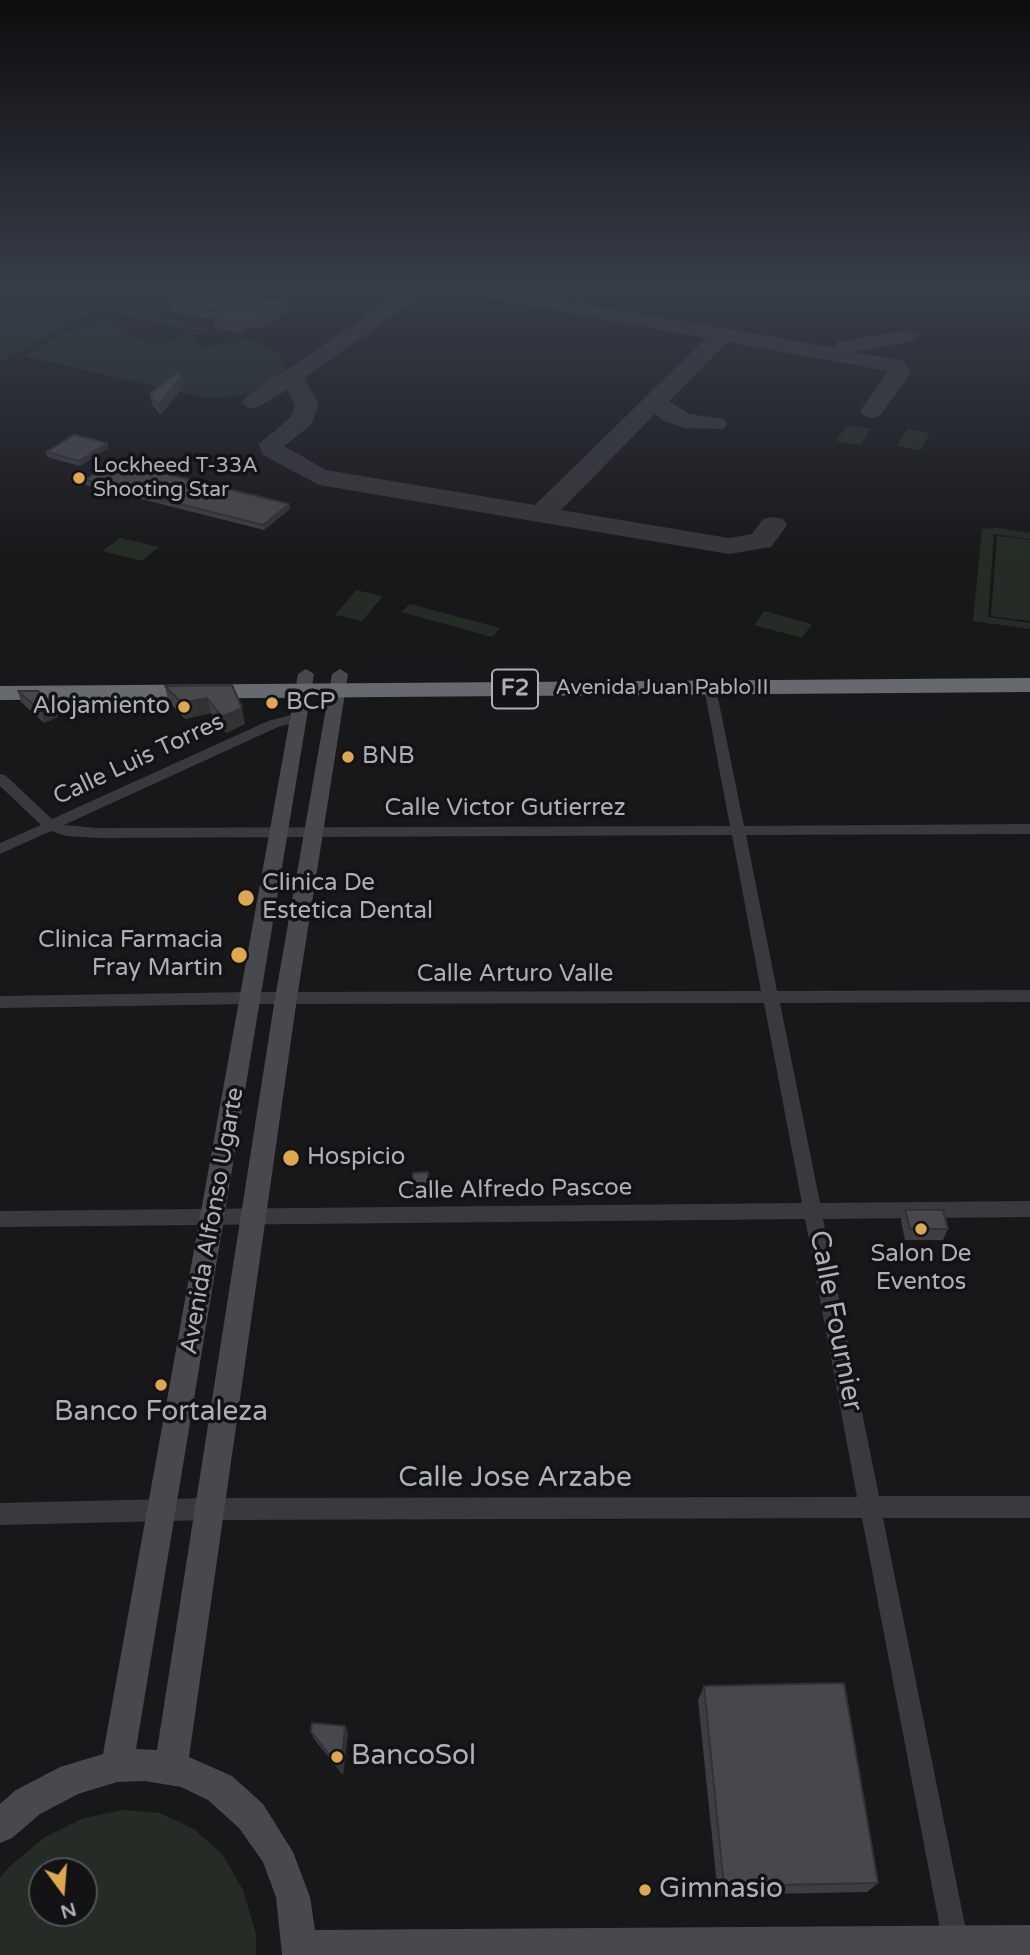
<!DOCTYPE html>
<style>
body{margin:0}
#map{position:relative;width:1030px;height:1955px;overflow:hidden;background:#18181a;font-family:"Varela Round",sans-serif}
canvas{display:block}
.north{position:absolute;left:28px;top:1857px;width:70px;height:70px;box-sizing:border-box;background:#131315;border:2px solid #505256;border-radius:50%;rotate:164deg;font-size:19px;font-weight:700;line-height:28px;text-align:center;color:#acb0b8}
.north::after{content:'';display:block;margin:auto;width:24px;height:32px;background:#dea84c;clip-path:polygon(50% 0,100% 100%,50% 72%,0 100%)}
</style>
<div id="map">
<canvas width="1030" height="1955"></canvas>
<div class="north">N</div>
</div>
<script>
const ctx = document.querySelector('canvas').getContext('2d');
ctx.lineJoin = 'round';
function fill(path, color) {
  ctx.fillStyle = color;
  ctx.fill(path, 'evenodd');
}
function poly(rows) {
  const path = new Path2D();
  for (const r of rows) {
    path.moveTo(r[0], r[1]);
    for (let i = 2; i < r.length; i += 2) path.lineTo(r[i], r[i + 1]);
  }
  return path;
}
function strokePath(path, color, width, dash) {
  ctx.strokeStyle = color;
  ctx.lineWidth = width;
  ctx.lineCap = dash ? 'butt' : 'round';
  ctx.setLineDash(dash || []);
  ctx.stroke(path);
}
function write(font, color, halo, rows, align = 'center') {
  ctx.font = font + ' "Varela Round",sans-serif';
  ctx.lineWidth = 7;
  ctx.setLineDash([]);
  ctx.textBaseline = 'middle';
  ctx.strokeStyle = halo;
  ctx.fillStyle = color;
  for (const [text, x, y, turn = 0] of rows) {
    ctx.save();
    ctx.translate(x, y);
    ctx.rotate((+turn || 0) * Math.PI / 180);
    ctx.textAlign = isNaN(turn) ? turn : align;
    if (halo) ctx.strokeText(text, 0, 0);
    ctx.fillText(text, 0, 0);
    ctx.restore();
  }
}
fill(poly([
 [0,289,137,289,0,362],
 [147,289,208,289,160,313,163,314,160,317,215,328,191,331,121,315,119,312,124,302],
 [319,289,406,289,381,309,300,309],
 [105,321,136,325,122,336,161,345,186,335,196,336,193,344,202,348,247,340,261,343,281,355,285,369,282,376,256,394,206,398,23,356,75,328],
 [847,425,871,429,860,445,836,441],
 [907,429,930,433,921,450,897,446],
 [997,528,1030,533,1030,539,994,534,988,617,1030,623,1030,629,973,621,982,529],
 [997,536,1030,540,1030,621,991,616],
 [120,538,159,547,141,561,102,551],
 [356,590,383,596,362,621,335,615],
 [410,604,500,628,492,637,401,612],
 [764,611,812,624,802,638,754,625],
 [123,1810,160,1813,194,1829,222,1854,243,1890,256,1934,256,1955,0,1955,0,1878,9,1867,45,1837,84,1818],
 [42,1871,84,1871,84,1913,42,1913]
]), '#242c25');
fill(poly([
 [406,289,430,289,304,378,319,405,311,425,284,446,326,470,535,505,706,338,468,295,458,289,504,289,835,348,837,342,908,330,919,336,908,342,855,352,904,361,911,373,880,416,872,418,864,416,860,411,888,371,727,342,669,401,689,414,724,419,727,424,724,429,684,428,662,420,655,414,561,510,729,538,752,534,763,519,773,517,783,519,787,525,771,547,729,554,319,485,263,455,259,444,291,417,295,405,287,390,254,409,246,407,242,402,246,397,406,289]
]), '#36363a');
fill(poly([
 [710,684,716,688,744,826,1030,824,1030,834,746,835,777,991,1030,990,1030,1002,780,1003,820,1203,1030,1201,1030,1217,823,1219,879,1496,1030,1496,1030,1518,883,1518,971,1955,945,1955,862,1518,210,1520,0,1525,0,1503,210,1498,857,1497,805,1219,0,1227,0,1211,802,1203,764,1003,251,1004,0,1008,0,996,251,992,761,991,732,835,97,838,66,836,51,831,0,854,0,843,41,825,0,786,0,774,5,775,52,819,268,721,299,713,305,717,304,720,278,727,64,825,97,828,730,826,704,688,710,684]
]), '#393a3e');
fill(poly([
 [306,669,314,674,136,1749,157,1750,275,998,332,674,340,669,348,674,297,998,189,1757,232,1776,263,1804,293,1852,310,1897,315,1930,1030,1925,1030,1955,282,1955,276,1897,263,1862,239,1828,208,1800,181,1787,145,1781,117,1782,78,1794,40,1814,12,1838,0,1843,0,1804,16,1790,60,1767,103,1754,298,674,306,669]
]), '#48494e');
fill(poly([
 [1030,678,1030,692,0,700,0,686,1030,678]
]), '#66696f');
fill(poly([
 [287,302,288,311,259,329,250,327,240,333,215,328,213,320,174,312,172,303],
 [184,386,160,415,152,404,150,394],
 [107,443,108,448,80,466,47,457,46,452],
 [85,480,290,509,264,530,86,485],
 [232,685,245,724,226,733,211,713,185,719,168,701,165,686],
 [18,691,54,705,58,717,44,723,21,702],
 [429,1178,428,1200,413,1200,413,1194],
 [905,1210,948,1229,943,1240,905,1240,901,1221],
 [704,1686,878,1883,867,1892,718,1895,698,1700],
 [345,1726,348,1733,343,1775,314,1739,311,1732]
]), '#3d3e41');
fill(poly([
 [287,302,288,311,259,329,258,320],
 [248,318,250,327,240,333,239,324],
 [182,376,184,386,160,415,158,405],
 [107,443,108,448,80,466,79,461],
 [289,504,290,509,264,530,263,525],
 [207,698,211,713,185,719,182,703],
 [54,705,58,717,44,723,41,711],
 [242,708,245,724,226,733,222,717],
 [345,1726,348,1733,343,1775,341,1769]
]), '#323235');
const building = poly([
 [196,289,222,289,287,302,258,320,248,318,239,324,213,319,223,313,172,303,196,289],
 [178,372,182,376,158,405,150,394,178,372],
 [74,435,107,443,79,461,46,452,74,435],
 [113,461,289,504,263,525,85,480,113,461],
 [232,685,242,708,222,717,207,698,182,703,165,686,232,685],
 [18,691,38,691,54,705,41,711,18,691],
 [428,1172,428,1194,413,1194,413,1173,428,1172],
 [905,1210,943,1210,948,1229,910,1229,905,1210],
 [844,1683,878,1883,724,1886,704,1686,844,1683],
 [312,1723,345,1726,341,1769,311,1732,312,1723]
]);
fill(building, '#47484c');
strokePath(building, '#323235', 2);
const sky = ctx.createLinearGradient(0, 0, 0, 563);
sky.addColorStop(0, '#0d0d0e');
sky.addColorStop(0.51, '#373d49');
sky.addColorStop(1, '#373d4900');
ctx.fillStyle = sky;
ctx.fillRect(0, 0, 1030, 563);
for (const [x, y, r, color] of [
 [79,478,7,"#dea84c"],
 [272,703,7,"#dea84c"],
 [184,707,7,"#dea84c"],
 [348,757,7,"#dea84c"],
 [246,898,9,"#dea84c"],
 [239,955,9,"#dea84c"],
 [291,1158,9,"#dea84c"],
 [921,1229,7,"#dea84c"],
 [161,1385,7,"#dea84c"],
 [337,1757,7,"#dea84c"],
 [645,1890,7,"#dea84c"]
]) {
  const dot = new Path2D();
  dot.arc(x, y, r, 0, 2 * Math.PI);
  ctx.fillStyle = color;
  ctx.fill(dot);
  strokePath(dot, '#131315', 2.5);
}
write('21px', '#acb0b8', '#131315', [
 ["Lockheed T-33A",93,466],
 ["Shooting Star",93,490]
], 'left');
write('21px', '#acb0b8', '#131315', [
 ["Avenida Juan Pablo II",662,688]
]);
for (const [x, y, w] of [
 [515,689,46]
]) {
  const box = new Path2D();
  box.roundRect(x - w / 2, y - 19.5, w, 39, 5);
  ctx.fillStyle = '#131315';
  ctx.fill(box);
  strokePath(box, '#acb0b8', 2);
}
write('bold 23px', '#acb0b8', null, [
 ["F2",515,689]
]);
write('24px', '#acb0b8', '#131315', [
 ["BCP",286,703],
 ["Alojamiento",170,707,"right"],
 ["BNB",362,757],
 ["Clinica De",262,884],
 ["Estetica Dental",262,912],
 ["Clinica Farmacia",223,941,"right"],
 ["Fray Martin",223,969,"right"],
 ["Hospicio",307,1158],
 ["Salon De",921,1255,"center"],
 ["Eventos",921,1283,"center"]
], 'left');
write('24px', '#acb0b8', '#131315', [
 ["Calle Luis Torres",139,760,-25],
 ["Calle Victor Gutierrez",505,809],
 ["Calle Arturo Valle",515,975],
 ["Calle Alfredo Pascoe",515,1190,-1],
 ["Avenida Alfonso Ugarte",213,1221,-80]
]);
write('28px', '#acb0b8', '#131315', [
 ["Calle Fournier",835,1321,79],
 ["Calle Jose Arzabe",515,1479]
]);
write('28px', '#acb0b8', '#131315', [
 ["Banco Fortaleza",161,1413,"center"],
 ["BancoSol",351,1757],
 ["Gimnasio",659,1890]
], 'left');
</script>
